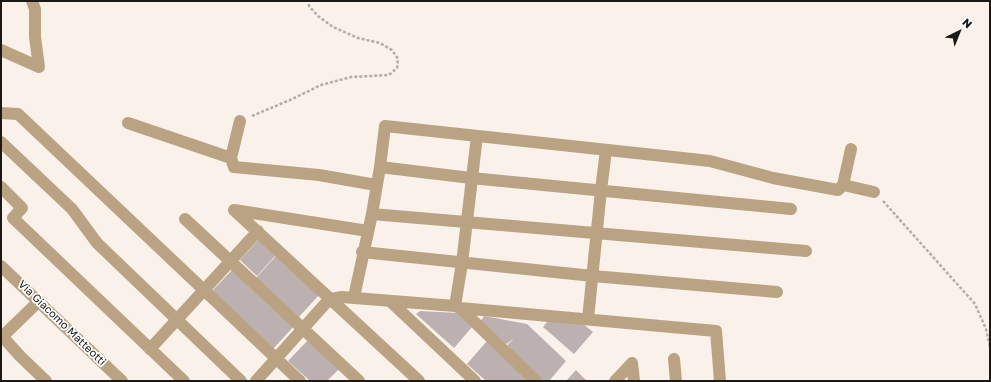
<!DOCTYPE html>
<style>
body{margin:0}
#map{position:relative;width:991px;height:382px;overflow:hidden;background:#faf1eb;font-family:"Golos Text",sans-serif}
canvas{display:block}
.frame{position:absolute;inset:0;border:2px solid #1c1816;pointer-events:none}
.north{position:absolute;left:939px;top:12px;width:40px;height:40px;-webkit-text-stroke:3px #fff;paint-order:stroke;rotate:43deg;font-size:11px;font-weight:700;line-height:16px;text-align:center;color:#1c1816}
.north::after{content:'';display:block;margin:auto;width:14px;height:18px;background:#1c1816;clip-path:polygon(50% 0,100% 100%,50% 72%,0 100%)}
</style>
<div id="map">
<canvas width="991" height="382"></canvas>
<div class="frame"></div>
<div class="north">N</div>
</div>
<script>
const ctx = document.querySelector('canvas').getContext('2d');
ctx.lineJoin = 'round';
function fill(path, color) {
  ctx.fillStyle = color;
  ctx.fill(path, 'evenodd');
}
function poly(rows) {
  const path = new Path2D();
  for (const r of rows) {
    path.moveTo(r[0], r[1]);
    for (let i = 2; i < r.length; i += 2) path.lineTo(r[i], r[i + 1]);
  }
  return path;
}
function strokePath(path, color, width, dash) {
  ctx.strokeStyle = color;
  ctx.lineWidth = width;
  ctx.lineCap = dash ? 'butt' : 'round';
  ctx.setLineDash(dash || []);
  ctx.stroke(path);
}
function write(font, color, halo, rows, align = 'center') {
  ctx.font = font + ' "Golos Text",sans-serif';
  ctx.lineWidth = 3.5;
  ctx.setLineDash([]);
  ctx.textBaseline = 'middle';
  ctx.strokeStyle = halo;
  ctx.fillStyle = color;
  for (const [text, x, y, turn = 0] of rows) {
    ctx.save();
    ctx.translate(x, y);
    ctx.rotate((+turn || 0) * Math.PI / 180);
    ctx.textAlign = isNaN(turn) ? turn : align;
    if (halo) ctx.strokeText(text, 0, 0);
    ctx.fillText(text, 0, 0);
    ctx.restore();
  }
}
fill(poly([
 [259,239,276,255,257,276,240,260],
 [276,256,319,295,298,318,255,279],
 [234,268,295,325,273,349,212,291],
 [420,311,458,313,472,327,454,348,416,314],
 [484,316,527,324,566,361,549,381,543,381,506,347,514,338,507,344,506,343,504,345,480,322],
 [548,321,583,324,593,332,574,354,543,327],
 [309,339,340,368,327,381,310,381,288,361],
 [487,341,531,381,486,381,467,364],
 [576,370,586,380,585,381,566,381]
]), '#bcb1b0');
strokePath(poly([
 [252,116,290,100,321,85,351,77,389,75,397,68,398,59,392,50,380,43,358,38,333,27,318,16,309,6,309,1],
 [883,201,975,304,986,329,990,347]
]), '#b3aca7', 2.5, [3, 2]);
strokePath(poly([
 [1,50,39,67,35,37,35,9,32,1],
 [1,113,18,114,300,381],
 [240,121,231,158,234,167,319,175,376,185],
 [128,123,231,158],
 [1,142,72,209,97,243,241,381],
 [380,167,471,178,791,209],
 [843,185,851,149],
 [1,187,22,208,13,218,184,381],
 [234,210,419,381],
 [234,210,368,231],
 [372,214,806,251],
 [185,219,359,381],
 [362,252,593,276,777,292],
 [1,266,122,381],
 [354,297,372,214,380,167,385,126,710,161,773,178,838,190,843,185,874,192],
 [391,302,475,381],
 [455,306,462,263,477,136],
 [460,308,536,381],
 [588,319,601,190,606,150],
 [1,335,20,356,46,381],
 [1,338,39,301],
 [150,349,258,231],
 [674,359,676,381],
 [632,363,634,381],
 [256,381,325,304,331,299,342,297,455,306,460,308,716,331,720,381],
 [615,381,632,363]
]), '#b9a383', 12);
write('11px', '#1c1816', '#fff', [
 ["Via Giacomo Matteotti",62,323,44]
]);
</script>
